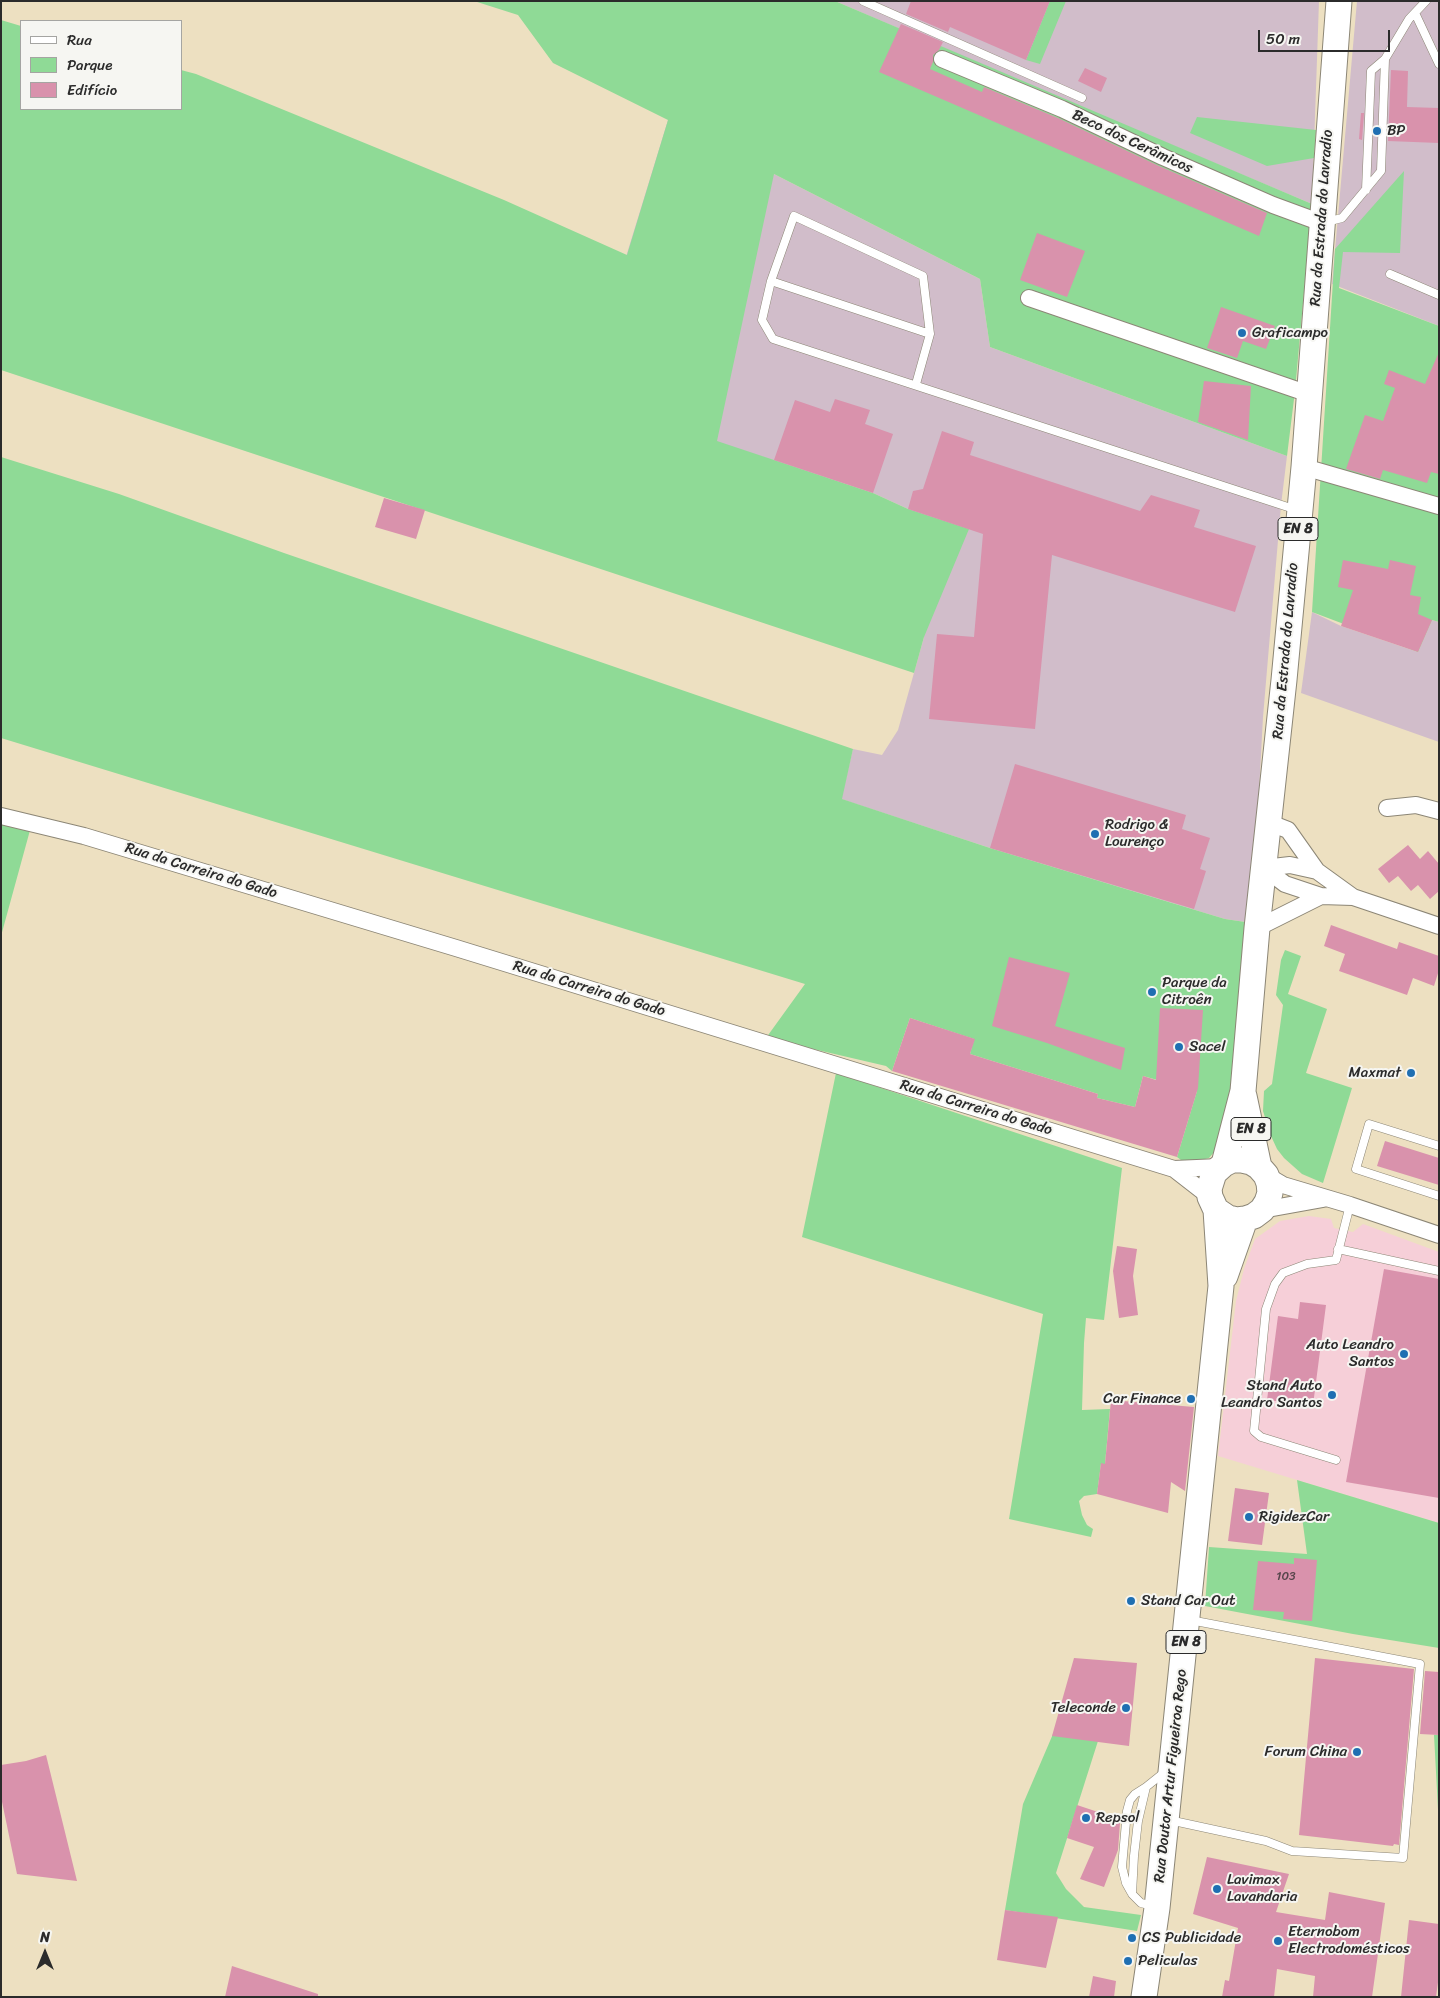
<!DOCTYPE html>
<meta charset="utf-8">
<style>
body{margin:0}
#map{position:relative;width:1440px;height:1998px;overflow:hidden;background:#ede0c1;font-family:Sriracha,sans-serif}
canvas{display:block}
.frame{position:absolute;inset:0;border:2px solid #2b2b2b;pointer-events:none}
.legend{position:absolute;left:20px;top:20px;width:162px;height:90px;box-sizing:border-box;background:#f6f6f2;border:1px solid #a5a5a2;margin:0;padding:6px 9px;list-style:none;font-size:15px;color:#2b2b2b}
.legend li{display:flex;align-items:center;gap:10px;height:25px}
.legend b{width:25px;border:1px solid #a5a5a2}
.north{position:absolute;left:20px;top:1928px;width:50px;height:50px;-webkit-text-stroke:4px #f6f6f2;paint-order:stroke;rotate:0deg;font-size:14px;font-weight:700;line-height:20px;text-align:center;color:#2b2b2b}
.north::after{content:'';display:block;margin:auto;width:18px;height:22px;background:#2b2b2b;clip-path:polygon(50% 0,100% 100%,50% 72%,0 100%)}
.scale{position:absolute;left:1258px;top:30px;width:132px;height:22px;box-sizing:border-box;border:2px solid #2b2b2b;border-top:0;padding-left:6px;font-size:15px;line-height:18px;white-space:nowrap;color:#2b2b2b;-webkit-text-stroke:4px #f6f6f2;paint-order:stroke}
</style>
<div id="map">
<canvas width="1440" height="1998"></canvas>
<div class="frame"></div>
<ul class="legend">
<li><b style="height:6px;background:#fff"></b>Rua</li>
<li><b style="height:14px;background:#8fda96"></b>Parque</li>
<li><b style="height:14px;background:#d992ac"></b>Edifício</li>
</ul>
<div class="north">N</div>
<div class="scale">50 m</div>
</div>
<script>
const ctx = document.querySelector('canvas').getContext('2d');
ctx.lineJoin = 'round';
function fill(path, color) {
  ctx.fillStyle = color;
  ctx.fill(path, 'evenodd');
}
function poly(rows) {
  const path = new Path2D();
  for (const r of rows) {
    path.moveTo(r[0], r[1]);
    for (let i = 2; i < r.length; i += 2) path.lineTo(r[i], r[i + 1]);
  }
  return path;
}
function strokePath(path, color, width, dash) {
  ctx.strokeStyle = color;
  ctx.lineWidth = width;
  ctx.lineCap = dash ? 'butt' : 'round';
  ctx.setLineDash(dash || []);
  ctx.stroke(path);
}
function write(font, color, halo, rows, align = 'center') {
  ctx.font = font + ' Sriracha,sans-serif';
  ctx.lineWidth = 4;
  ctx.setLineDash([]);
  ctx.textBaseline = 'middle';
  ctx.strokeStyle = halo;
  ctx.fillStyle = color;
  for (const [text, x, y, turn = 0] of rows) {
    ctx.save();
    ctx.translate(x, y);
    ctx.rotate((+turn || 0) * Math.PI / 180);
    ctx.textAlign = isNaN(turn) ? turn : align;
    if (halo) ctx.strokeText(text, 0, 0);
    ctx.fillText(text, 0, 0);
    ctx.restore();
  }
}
fill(poly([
 [1309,1216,1331,1219,1334,1228,1353,1232,1363,1224,1439,1252,1439,1523,1218,1456,1236,1301,1244,1269,1255,1239,1280,1221]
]), '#f6cfd8');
fill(poly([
 [835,1,1319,1,1312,204,1079,106],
 [1357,1,1439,1,1439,326,1332,284],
 [668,120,980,279,990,347,1287,456,1281,505,1263,717,1252,923,1225,919,990,848,841,799,853,749,882,755,898,730,924,637,908,509,873,493,595,402,605,325],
 [1312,612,1341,626,1418,652,1432,620,1439,622,1439,742,1301,693]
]), '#d1bdca');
fill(poly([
 [474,1,835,1,1312,204,1295,391,1287,456,990,347,980,279,774,174,717,441,873,493,908,509,969,529,924,637,914,673,1,370,1,20,21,26,21,109,181,109,181,70,196,74,504,200,627,255,668,120,553,63,518,15],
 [1050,1,1066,1,1040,64,1026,60],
 [1197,117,1316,130,1314,158,1267,166,1190,133],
 [1404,171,1400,253,1343,252,1339,288,1439,326,1439,622,1432,620,1418,652,1312,612,1335,249],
 [1,457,119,494,284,553,853,749,842,799,990,848,1225,919,1252,923,1233,1100,1216,1150,1209,1158,1197,1161,1181,1160,1177,1157,1197,1091,1143,1076,1135,1107,1097,1098,1098,1094,970,1054,974,1039,910,1018,892,1071,886,1066,766,1038,805,984,1,738],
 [1,816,32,823,1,936],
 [1285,950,1301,956,1288,994,1327,1009,1306,1073,1352,1088,1323,1183,1302,1174,1284,1158,1277,1149,1271,1136,1263,1111,1264,1091,1272,1084,1283,1005,1276,995,1281,960],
 [836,1073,1122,1168,1104,1320,1086,1318,1084,1343,1082,1410,1110,1409,1105,1464,1101,1464,1097,1494,1084,1496,1079,1501,1082,1515,1087,1525,1093,1529,1091,1537,1009,1519,1043,1314,802,1237],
 [1297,1480,1439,1523,1439,1648,1353,1634,1205,1606,1209,1547,1307,1554],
 [1053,1734,1098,1741,1056,1873,1066,1889,1084,1907,1141,1915,1137,1931,1005,1910,1023,1804],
 [1434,1735,1439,1735,1439,1828]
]), '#8fda96');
fill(poly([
 [911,1,1050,1,1026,60,950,27,948,32,906,14],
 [901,24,943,42,939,50,933,55,933,62,930,69,982,92,984,87,1058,118,1159,166,1267,213,1259,236,879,72],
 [1085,68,1107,78,1101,92,1078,81],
 [1391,70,1408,71,1407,107,1439,108,1439,143,1388,141],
 [1361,113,1364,113,1362,140,1359,139],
 [1037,233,1085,251,1067,297,1020,280],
 [1221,307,1275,326,1266,349,1243,341,1237,358,1207,348],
 [1439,352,1439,474,1431,472,1427,483,1383,470,1380,479,1346,469,1365,415,1383,421,1395,388,1384,384,1389,370,1425,384],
 [1204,381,1251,386,1248,440,1198,422],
 [835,399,870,410,865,424,893,434,873,493,774,460,795,400,830,412],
 [942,431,974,442,970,455,1140,511,1151,495,1200,510,1194,527,1256,546,1235,612,1052,555,1035,729,929,719,937,634,974,637,983,534,908,509,913,491,923,489],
 [384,498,425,510,416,539,375,527],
 [1343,560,1388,569,1390,560,1416,566,1410,595,1421,597,1418,614,1432,620,1418,652,1341,626,1353,590,1338,587],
 [1015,764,1186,815,1182,829,1210,838,1200,869,1206,871,1194,909,990,848],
 [1408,845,1420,859,1428,851,1439,864,1439,891,1430,899,1418,885,1411,891,1398,876,1389,883,1378,869],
 [1331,925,1397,949,1399,942,1439,956,1439,970,1434,986,1413,978,1407,995,1339,971,1345,954,1324,946],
 [1009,957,1070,973,1055,1026,1125,1048,1121,1070,1047,1043,992,1026],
 [1160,1008,1203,1010,1198,1088,1177,1157,892,1071,910,1018,975,1039,970,1054,1098,1094,1097,1098,1135,1107,1143,1076,1156,1080],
 [1385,1141,1439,1158,1439,1185,1377,1166],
 [1117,1246,1137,1249,1133,1276,1138,1315,1119,1318,1113,1271],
 [1384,1269,1439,1279,1439,1498,1346,1482],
 [1300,1302,1326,1305,1313,1405,1267,1400,1278,1316,1298,1319],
 [1111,1400,1194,1407,1185,1491,1171,1482,1168,1513,1097,1494,1101,1463,1105,1464],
 [1235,1488,1269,1493,1262,1545,1228,1541],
 [1294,1558,1317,1560,1312,1621,1283,1619,1284,1612,1253,1610,1258,1561,1294,1564],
 [1074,1658,1137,1663,1129,1746,1052,1736],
 [1315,1658,1414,1669,1399,1845,1394,1844,1393,1846,1299,1835],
 [1425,1671,1439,1672,1439,1735,1420,1734],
 [46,1755,77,1881,17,1874,1,1797,1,1765,26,1761],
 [1077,1805,1104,1814,1103,1816,1120,1823,1118,1850,1104,1887,1080,1879,1094,1847,1067,1838],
 [1207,1857,1289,1874,1276,1912,1325,1920,1329,1892,1385,1903,1372,1997,1313,1997,1315,1976,1277,1969,1274,1997,1222,1997,1225,1980,1229,1981,1238,1928,1193,1914],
 [1005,1910,1058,1917,1046,1968,997,1960],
 [1409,1920,1439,1924,1439,1975,1436,1997,1401,1997],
 [232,1966,318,1994,318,1997,225,1997],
 [1093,1976,1116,1981,1114,1997,1089,1997]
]), '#d992ac');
const lane = poly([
 [863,1,1082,98],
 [1415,13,1439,64],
 [1366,190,1371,71,1385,59,1409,19,1426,1],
 [1326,222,1342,218,1381,171,1385,59],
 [1390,274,1439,295],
 [771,281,930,334,923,276,794,216,771,281,762,320,773,339,1297,510],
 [916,384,930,334],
 [1439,1146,1369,1124,1356,1169,1439,1196],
 [1338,1249,1439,1271],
 [1336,1460,1261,1437,1254,1431,1266,1309,1275,1284,1283,1273,1307,1264,1336,1260,1350,1205],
 [1169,1820,1266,1841,1292,1851,1403,1858,1420,1664,1190,1620],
 [1131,1892,1126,1883,1122,1867,1127,1811,1130,1800,1135,1794,1146,1787],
 [1153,1906,1141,1903,1132,1894,1134,1856,1138,1821,1146,1787,1166,1771]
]);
const street = poly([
 [942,59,1062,109,1163,157,1273,205,1322,223],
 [1029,298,1309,394],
 [1304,467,1439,506],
 [1387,808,1416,805,1439,811],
 [1,816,84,836,456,948,1174,1169,1210,1197],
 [1270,823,1288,830,1317,871],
 [1264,868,1290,865,1317,871,1353,897,1439,926],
 [1264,868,1285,884,1321,896,1353,897],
 [1257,928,1321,896],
 [1174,1169,1220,1167],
 [1266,1175,1283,1185,1350,1205,1439,1235],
 [1262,1210,1323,1199]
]);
const primary = poly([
 [1244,1096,1259,1167],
 [1224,1164,1243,1091,1257,928,1284,680,1304,467,1339,1],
 [1225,1276,1245,1219],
 [1144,1997,1157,1908,1221,1286,1216,1210,1210,1197,1209,1189,1214,1173,1224,1164,1232,1160,1242,1160,1251,1162,1259,1167,1266,1175,1269,1183,1270,1193,1267,1202,1262,1210,1254,1216,1245,1219,1237,1220,1228,1218,1216,1210]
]);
strokePath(lane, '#8c8676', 9);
strokePath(street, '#8c8676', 18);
strokePath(primary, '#8c8676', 27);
strokePath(lane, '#fff', 8);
strokePath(street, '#fff', 16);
strokePath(primary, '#fff', 25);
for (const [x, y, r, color] of [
 [1377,131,5,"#1f6fb2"],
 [1242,333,5,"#1f6fb2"],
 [1095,834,5,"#1f6fb2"],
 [1152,992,5,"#1f6fb2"],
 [1179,1047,5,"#1f6fb2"],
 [1411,1073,5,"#1f6fb2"],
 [1404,1354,5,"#1f6fb2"],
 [1332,1395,5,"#1f6fb2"],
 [1191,1399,5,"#1f6fb2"],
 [1249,1517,5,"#1f6fb2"],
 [1131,1601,5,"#1f6fb2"],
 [1126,1708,5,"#1f6fb2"],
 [1357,1752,5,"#1f6fb2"],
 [1086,1818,5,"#1f6fb2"],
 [1217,1889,5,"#1f6fb2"],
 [1132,1938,5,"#1f6fb2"],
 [1278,1941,5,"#1f6fb2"],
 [1128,1961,5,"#1f6fb2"]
]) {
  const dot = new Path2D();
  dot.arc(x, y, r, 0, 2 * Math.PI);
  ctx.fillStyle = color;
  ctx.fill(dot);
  strokePath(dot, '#f6f6f2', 2);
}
write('12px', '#56454b', null, [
 ["103",1286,1577]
]);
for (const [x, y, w] of [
 [1298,529,40],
 [1251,1129,40],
 [1186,1642,40]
]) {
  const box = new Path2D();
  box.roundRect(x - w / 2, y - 11.5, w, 23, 4);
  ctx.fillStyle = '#f6f6f2';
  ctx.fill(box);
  strokePath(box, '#2b2b2b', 1);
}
write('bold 14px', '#2b2b2b', null, [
 ["EN 8",1298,529],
 ["EN 8",1251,1129],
 ["EN 8",1186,1642]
]);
write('15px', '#2b2b2b', '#f6f6f2', [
 ["BP",1387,131],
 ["Graficampo",1252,333],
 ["Rodrigo &",1105,825],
 ["Lourenço",1105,842],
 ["Parque da",1162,983],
 ["Citroên",1162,1000],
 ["Sacel",1189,1047],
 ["Maxmat",1401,1073,"right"],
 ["Auto Leandro",1394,1345,"right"],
 ["Santos",1394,1362,"right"],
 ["Stand Auto",1322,1386,"right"],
 ["Leandro Santos",1322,1403,"right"],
 ["Car Finance",1181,1399,"right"],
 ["RigidezCar",1259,1517],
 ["Stand Car Out",1141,1601],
 ["Teleconde",1116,1708,"right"],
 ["Forum China",1347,1752,"right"],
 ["Repsol",1096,1818],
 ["Lavimax",1227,1880],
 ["Lavandaria",1227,1897],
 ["Eternobom",1288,1932],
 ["Electrodomésticos",1288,1949],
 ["CS Publicidade",1142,1938],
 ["Peliculas",1138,1961]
], 'left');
write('15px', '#2b2b2b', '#f6f6f2', [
 ["Beco dos Cerâmicos",1132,142,25],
 ["Rua da Estrada do Lavradio",1322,218,-86],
 ["Rua da Estrada do Lavradio",1286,651,-85],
 ["Rua da Carreira do Gado",201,871,17],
 ["Rua da Carreira do Gado",589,989,17],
 ["Rua da Carreira do Gado",976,1108,17],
 ["Rua Doutor Artur Figueiroa Rego",1171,1776,-84]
]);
</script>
